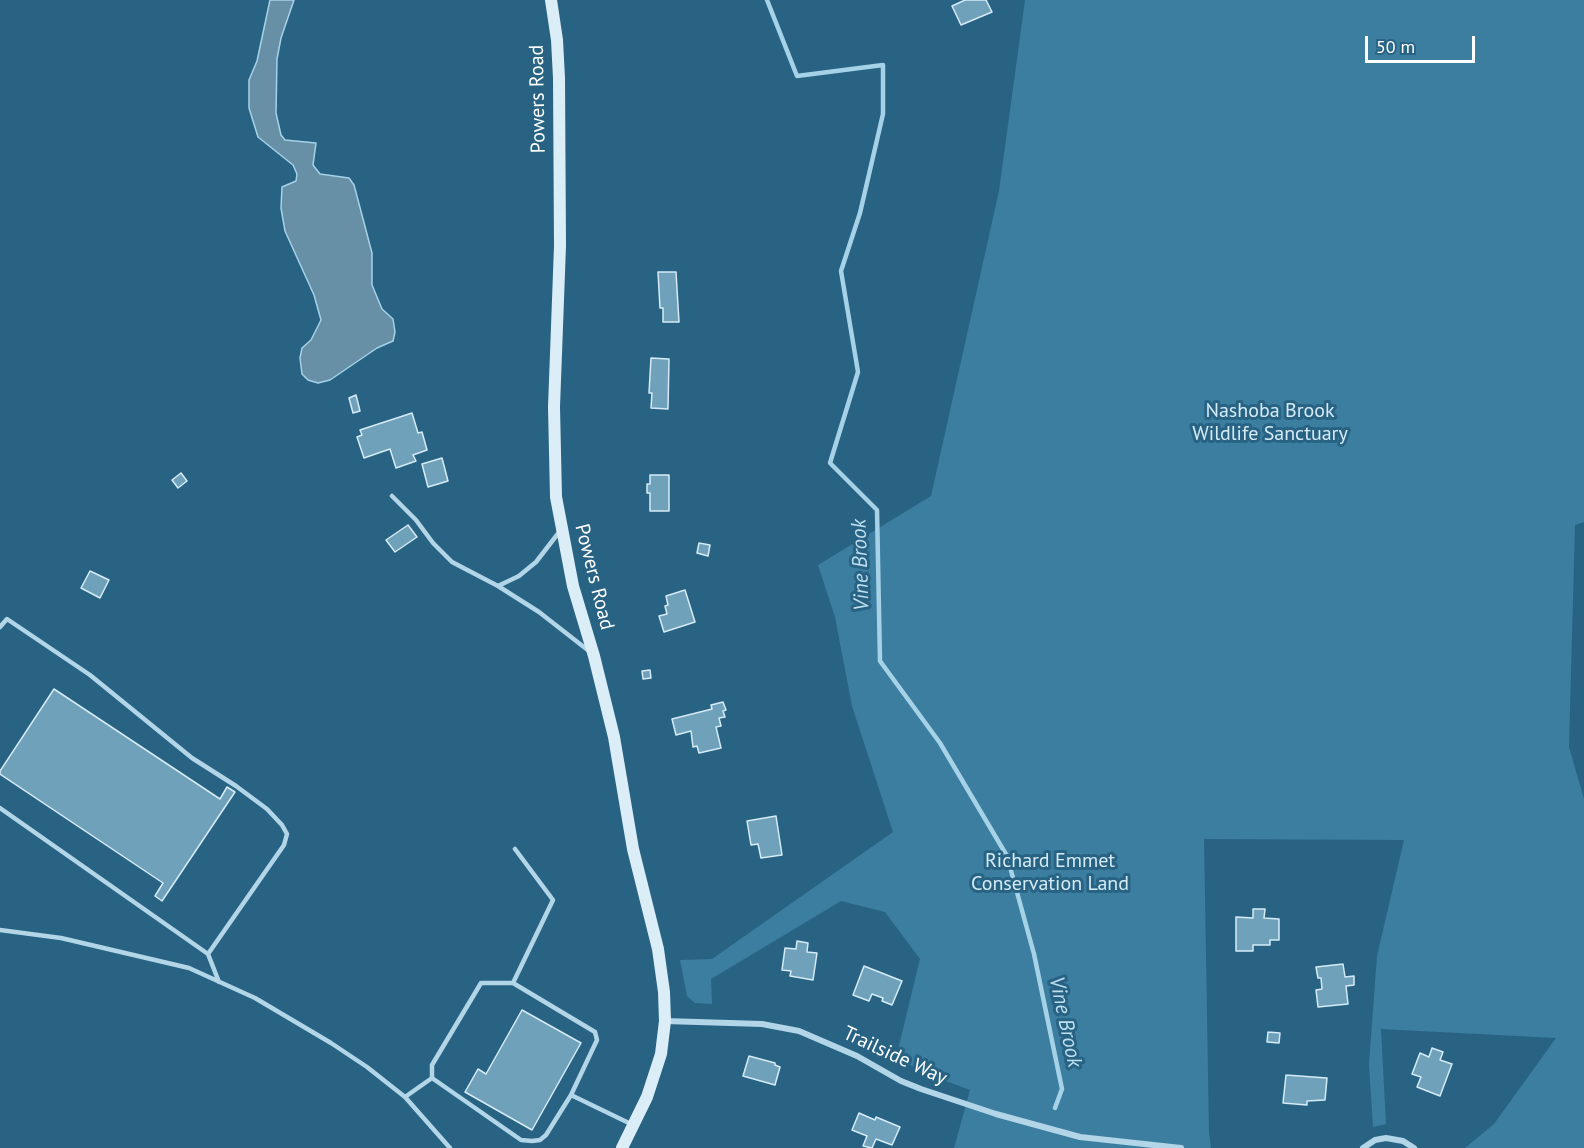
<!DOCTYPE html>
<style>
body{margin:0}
#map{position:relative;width:1584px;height:1148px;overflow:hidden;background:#286384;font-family:"PT Sans",sans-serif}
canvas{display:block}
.scale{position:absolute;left:1365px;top:36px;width:110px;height:27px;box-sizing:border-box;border:3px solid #fff;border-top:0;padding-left:8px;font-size:18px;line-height:21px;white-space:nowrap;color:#fff;-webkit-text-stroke:4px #286384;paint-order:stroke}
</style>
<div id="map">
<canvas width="1584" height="1148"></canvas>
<div class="scale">50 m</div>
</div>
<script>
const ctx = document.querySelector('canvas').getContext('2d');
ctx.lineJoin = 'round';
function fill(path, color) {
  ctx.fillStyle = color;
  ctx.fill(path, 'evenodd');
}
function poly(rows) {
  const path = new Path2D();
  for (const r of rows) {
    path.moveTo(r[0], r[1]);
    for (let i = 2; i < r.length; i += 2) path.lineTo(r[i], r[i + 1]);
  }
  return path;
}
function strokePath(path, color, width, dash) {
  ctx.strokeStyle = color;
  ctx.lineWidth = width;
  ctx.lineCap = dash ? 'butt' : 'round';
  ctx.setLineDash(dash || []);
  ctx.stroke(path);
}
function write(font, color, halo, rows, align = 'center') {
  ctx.font = font + ' "PT Sans",sans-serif';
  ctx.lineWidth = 6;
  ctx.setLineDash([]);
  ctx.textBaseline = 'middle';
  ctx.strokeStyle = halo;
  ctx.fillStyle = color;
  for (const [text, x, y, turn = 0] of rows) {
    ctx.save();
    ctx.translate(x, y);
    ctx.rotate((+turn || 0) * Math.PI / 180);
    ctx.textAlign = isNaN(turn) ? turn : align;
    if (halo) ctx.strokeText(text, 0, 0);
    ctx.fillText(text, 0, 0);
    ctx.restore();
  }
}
fill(poly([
 [1025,0,1584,0,1584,522,1575,525,1569,747,1584,799,1584,1148,1465,1148,1494,1124,1556,1038,1381,1029,1386,1124,1373,1127,1369,1064,1377,956,1404,840,1204,839,1209,1133,1211,1148,954,1148,970,1090,935,1077,896,1058,920,959,885,912,841,901,711,979,712,1004,695,1003,687,996,680,960,712,959,893,832,852,706,835,617,818,565,931,496,999,191]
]), '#3c7ea0');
const water = poly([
 [270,0,294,0,281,38,277,59,276,113,281,135,285,140,316,143,313,165,320,174,349,178,354,185,372,253,372,285,382,309,393,319,395,332,393,341,377,348,330,380,318,383,308,380,302,374,300,358,302,348,311,340,321,320,314,295,285,231,281,208,282,187,296,181,297,174,293,165,258,137,249,108,249,80,257,61,270,0]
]);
fill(water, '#678fa5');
strokePath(water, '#a6d2e8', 1.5);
strokePath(poly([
 [767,0,797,76,883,65,883,114,860,213,841,271,858,372,830,463,877,510,880,661,940,743,1007,856,1034,954,1062,1089,1055,1108]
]), '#a6d2e8', 4.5);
const building = poly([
 [965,0,986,0,992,12,961,25,952,6,965,0],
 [658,272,676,272,679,322,663,322,663,308,660,308,658,272],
 [651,358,669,359,668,409,651,408,652,393,649,393,651,358],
 [356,395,360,411,353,413,349,398,356,395],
 [412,413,418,433,422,432,427,450,413,455,416,461,396,468,390,449,364,458,357,437,362,435,360,430,412,413],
 [442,458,448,481,428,487,422,464,442,458],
 [181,473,187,481,178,488,172,480,181,473],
 [650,475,669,475,669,511,650,511,650,493,647,493,647,484,650,484,650,475],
 [408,525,417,537,395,552,386,540,408,525],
 [699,543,710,545,708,556,697,553,699,543],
 [90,571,109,580,100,598,81,588,90,571],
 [685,590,695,622,664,632,659,616,667,614,665,606,668,605,666,596,685,590],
 [650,670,651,678,643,679,642,671,650,670],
 [54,689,220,799,227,787,235,792,162,901,155,896,163,883,0,774,0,771,54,689],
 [723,702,726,710,723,711,725,717,719,718,721,726,716,727,721,748,699,753,697,746,693,747,691,731,676,735,672,719,712,709,711,705,723,702],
 [776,816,782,855,761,858,758,844,751,845,747,821,776,816],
 [1253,909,1265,909,1264,918,1279,919,1279,940,1270,940,1270,945,1253,945,1253,951,1236,951,1236,917,1253,918,1253,909],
 [797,941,808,943,807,952,817,953,813,980,790,976,791,971,782,970,785,948,796,949,797,941],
 [1343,964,1345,977,1354,976,1354,985,1346,986,1348,1004,1318,1007,1316,990,1322,989,1321,978,1318,978,1316,967,1343,964],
 [864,966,902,981,892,1005,882,1001,883,998,872,994,869,1001,853,995,864,966],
 [522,1010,581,1043,532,1130,465,1092,478,1069,486,1074,522,1010],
 [1268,1032,1280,1033,1279,1043,1267,1042,1268,1032],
 [1432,1048,1443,1052,1440,1060,1452,1064,1440,1096,1417,1087,1421,1077,1412,1074,1420,1053,1429,1057,1432,1048],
 [749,1056,775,1063,775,1065,780,1067,775,1085,743,1076,749,1056],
 [1286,1075,1327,1078,1325,1100,1307,1101,1307,1105,1283,1103,1286,1075],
 [859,1113,875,1120,876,1117,900,1127,892,1145,876,1139,872,1148,863,1146,867,1136,852,1130,859,1113]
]);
fill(building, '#70a1bb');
strokePath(building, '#d5ebf6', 1.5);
strokePath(poly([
 [392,496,416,520,433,543,452,562,498,586],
 [560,531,536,562,519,576,498,586,539,612,589,651],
 [0,627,7,619,90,675,192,758,236,786,267,809,282,825,287,834,284,845,208,954],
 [0,808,208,954,219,982],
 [515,849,553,900,513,983,595,1032,597,1040,571,1095,633,1125],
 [0,930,61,938,189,968,255,998,331,1043,367,1067,405,1097,450,1148],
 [432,1078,432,1065,481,983,513,983],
 [405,1097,432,1078,521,1140,532,1141,540,1140,546,1135,571,1095]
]), '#b2d5e7', 4.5);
strokePath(poly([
 [665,1021,762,1024,799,1031,857,1056,901,1081,921,1089,996,1114,1080,1137,1181,1148],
 [1363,1148,1375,1140,1386,1138,1403,1141,1414,1148]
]), '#b2d5e7', 6);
strokePath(poly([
 [551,0,557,40,559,78,560,246,554,407,556,497,573,586,594,656,614,737,633,849,658,949,664,992,665,1021,661,1054,647,1097,622,1148]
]), '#dbedf7', 12);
write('20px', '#fff', '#286384', [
 ["Powers Road",538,99,-91],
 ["Powers Road",594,577,76],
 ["Trailside Way",895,1056,25]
]);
write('20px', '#d5ebf6', '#286384', [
 ["Nashoba Brook",1270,411],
 ["Wildlife Sanctuary",1270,434],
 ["Richard Emmet",1050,861],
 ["Conservation Land",1050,884]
]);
write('italic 21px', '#bddeef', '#286384', [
 ["Vine Brook",861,565,-92],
 ["Vine Brook",1065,1022,78]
]);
</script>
